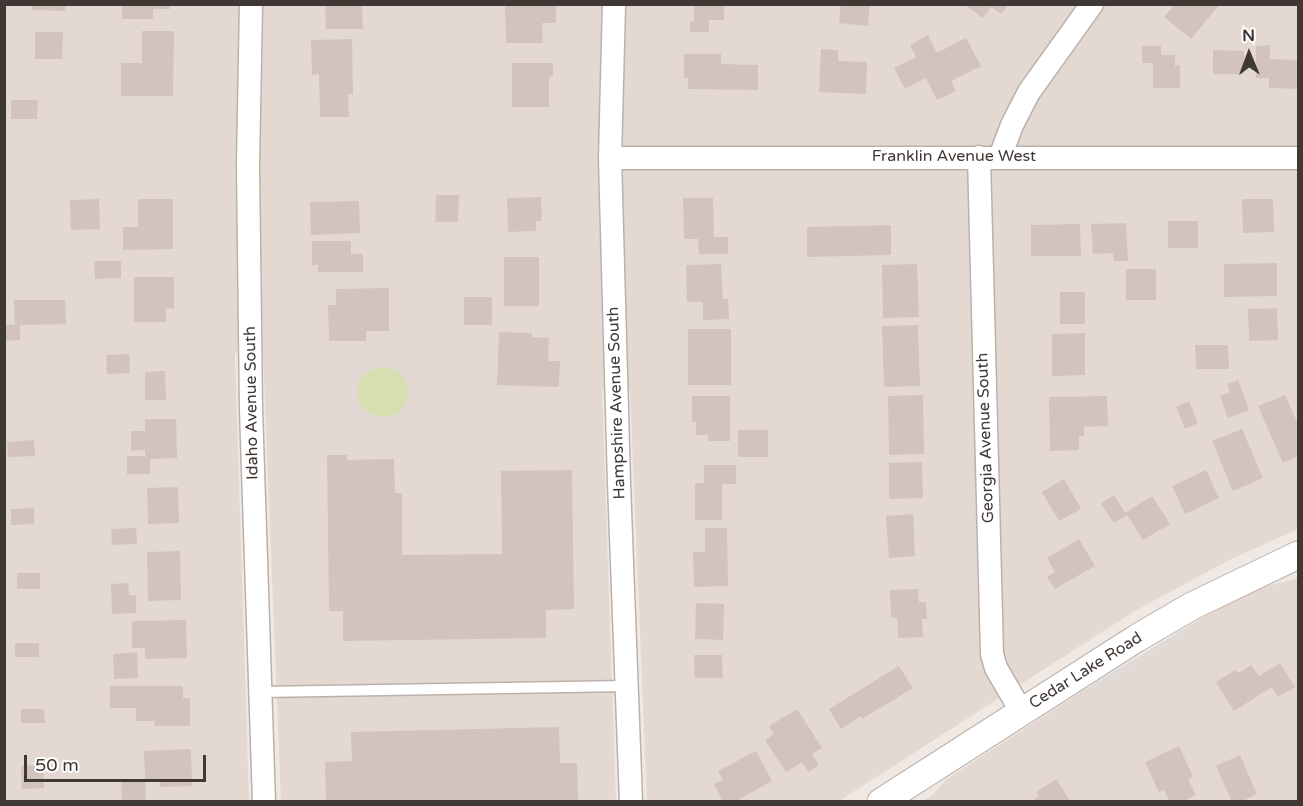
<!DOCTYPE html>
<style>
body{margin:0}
#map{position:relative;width:1303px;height:806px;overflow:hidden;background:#efe8e3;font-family:"Varela Round",sans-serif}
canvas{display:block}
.frame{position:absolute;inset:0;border:6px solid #403834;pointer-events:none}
.north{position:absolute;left:1219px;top:24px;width:60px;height:60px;-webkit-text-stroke:4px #fff;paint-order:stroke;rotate:359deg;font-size:16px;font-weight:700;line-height:24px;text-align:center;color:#403834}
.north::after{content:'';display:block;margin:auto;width:21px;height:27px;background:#403834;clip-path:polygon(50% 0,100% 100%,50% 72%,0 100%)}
.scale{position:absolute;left:24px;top:755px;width:182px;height:27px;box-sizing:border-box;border:3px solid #403834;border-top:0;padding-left:8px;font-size:18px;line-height:21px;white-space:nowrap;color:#403834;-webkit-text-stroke:4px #fff;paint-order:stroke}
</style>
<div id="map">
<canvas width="1303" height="806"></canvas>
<div class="frame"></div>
<div class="north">N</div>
<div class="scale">50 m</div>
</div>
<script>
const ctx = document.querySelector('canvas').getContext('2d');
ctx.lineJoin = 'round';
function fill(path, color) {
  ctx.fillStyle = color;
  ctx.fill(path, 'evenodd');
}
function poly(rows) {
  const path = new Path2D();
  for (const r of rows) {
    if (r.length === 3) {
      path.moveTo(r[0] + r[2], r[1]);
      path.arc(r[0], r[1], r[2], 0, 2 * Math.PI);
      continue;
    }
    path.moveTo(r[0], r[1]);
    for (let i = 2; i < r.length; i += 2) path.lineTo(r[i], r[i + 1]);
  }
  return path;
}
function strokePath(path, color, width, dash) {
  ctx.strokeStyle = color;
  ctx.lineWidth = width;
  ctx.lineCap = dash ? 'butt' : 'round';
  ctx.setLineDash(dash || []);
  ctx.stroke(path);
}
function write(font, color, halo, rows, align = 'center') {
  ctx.font = font + ' "Varela Round",sans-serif';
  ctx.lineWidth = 4.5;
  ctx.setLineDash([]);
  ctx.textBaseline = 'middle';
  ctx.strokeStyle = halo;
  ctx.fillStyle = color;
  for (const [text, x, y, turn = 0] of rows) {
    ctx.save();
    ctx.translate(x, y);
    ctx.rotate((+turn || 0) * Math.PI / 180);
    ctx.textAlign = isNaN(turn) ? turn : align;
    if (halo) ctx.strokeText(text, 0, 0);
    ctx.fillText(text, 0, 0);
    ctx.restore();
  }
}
fill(poly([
 [5,5,1298,5,1298,529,1229,560,1133,612,839,801,647,801,630,390,602,390,616,801,281,801,263,353,235,353,249,801,5,802],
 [1298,578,1298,801,922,802,932,795,947,779,1084,690,1104,683,1182,634,1205,616,1264,587]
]), '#e3d9d2');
fill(poly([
 [383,392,25]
]), '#d7dfb0');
fill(poly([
 [1205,616,1182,634,1104,683,1084,690]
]), '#dddad8');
fill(poly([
 [32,4,65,4,65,11,32,10],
 [122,4,169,4,170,9,153,9,153,19,122,19],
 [325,4,362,4,363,29,326,29],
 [505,4,556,4,556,23,542,23,543,43,506,43],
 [694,4,724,4,724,20,709,20,709,32,690,32,690,22,694,21],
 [841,4,870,4,868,26,839,23],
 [964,4,1009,4,1001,14,991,7,983,18],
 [1175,4,1220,4,1191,39,1164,17],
 [142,31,174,31,173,96,121,96,121,63,142,63],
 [35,32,63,32,62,59,35,59],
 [928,35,937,53,966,38,981,66,951,81,956,91,937,100,926,78,905,89,894,68,916,57,910,45],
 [352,39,353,94,348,94,349,117,320,117,319,74,312,75,311,40],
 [1270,45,1270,59,1298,60,1298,89,1269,88,1269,78,1256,78,1256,46],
 [1142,46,1161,46,1161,55,1175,55,1175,66,1180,65,1180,88,1153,88,1153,63,1142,63],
 [821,49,838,50,838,61,867,62,866,94,819,92],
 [1213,50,1244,51,1244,74,1213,74],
 [684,54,721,54,721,64,758,65,758,90,688,89,688,78,684,78],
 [512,63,553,63,553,76,549,77,549,107,512,107],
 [11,100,38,100,37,119,11,119],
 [436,195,459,195,458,222,435,222],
 [541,197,542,221,536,221,536,231,508,232,507,198],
 [683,198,713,198,714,237,728,237,728,254,699,254,698,239,684,239],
 [99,199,100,229,71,230,70,200],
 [138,199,173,199,173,249,123,250,123,227,138,227],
 [1242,199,1273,199,1274,232,1243,233],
 [359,201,360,233,311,235,310,202],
 [1168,221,1198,221,1198,248,1168,248],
 [1126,223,1128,261,1114,261,1113,253,1093,254,1091,224],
 [1080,224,1081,256,1031,256,1031,225],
 [891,225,891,255,807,257,807,227],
 [312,241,351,241,351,254,363,254,363,272,318,272,318,265,312,265],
 [504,257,539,257,539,306,504,306],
 [94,261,121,261,121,278,95,279],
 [1277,263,1277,296,1224,297,1224,264],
 [721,264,723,299,728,299,729,319,703,320,703,302,687,302,686,265],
 [917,264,919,317,883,318,882,265],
 [1126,269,1156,269,1156,300,1126,300],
 [134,277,174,277,174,309,166,308,166,322,134,322],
 [389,288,389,331,366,331,366,341,329,341,328,305,336,305,336,289],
 [1060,292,1085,292,1085,324,1060,324],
 [464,297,492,297,492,325,464,325],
 [14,300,65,300,66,324,20,325,20,340,4,341,4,325,15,325],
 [1277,308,1278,340,1249,341,1248,309],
 [918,325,920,386,884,387,882,326],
 [688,329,731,329,731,385,688,385],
 [499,332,532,333,532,337,549,338,548,361,560,361,559,387,497,385],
 [1085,333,1085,375,1052,376,1052,334],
 [1195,345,1228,345,1229,369,1196,369],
 [129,354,130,373,107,374,106,355],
 [165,371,166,400,145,400,145,372],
 [1238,380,1249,410,1228,418,1220,396,1230,392,1227,384],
 [923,395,924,454,889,455,888,396],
 [1285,395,1298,424,1298,456,1283,463,1258,406],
 [692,396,730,396,730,441,708,441,708,435,696,435,696,422,692,422],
 [1107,396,1108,426,1084,427,1084,436,1079,436,1079,450,1050,451,1049,397],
 [1189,401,1198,423,1185,429,1176,407],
 [145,419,176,419,177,458,150,459,150,474,127,474,127,456,145,456,145,450,131,451,131,431,145,431],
 [1242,429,1263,478,1233,491,1212,441],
 [738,430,768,430,768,457,738,457],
 [34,440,35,456,8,457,7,442],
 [327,455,347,455,347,460,394,459,395,493,402,493,402,555,502,554,501,471,572,470,574,609,546,610,546,638,343,641,343,611,329,611],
 [922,462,923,498,889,499,889,463],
 [704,465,736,465,736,484,722,484,722,520,695,520,695,483,704,483],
 [1206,470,1219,498,1185,514,1172,486],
 [1064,479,1081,509,1059,521,1042,492],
 [178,487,179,523,148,524,147,488],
 [1114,495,1125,513,1152,496,1170,524,1143,540,1127,515,1114,523,1101,504],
 [34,508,34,524,11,525,11,509],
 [913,514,915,556,889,558,886,516],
 [136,528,137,544,112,545,111,529],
 [705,528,727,528,728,586,694,587,693,552,705,552],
 [1079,539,1095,566,1055,589,1047,577,1055,572,1047,558],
 [180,551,181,600,148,601,147,552],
 [17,573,40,573,40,589,17,589],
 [128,583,129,595,136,595,136,613,112,614,111,584],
 [918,589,919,602,926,602,927,619,922,619,923,637,898,638,897,618,891,617,890,590],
 [696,603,724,604,723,640,695,639],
 [186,620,187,658,145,659,145,648,132,648,132,621],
 [15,643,39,643,39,657,15,657],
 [137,652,138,678,114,679,113,654],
 [694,655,722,655,723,678,695,678],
 [1280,663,1295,687,1278,697,1272,687,1234,711,1216,682,1235,670,1239,673,1251,665,1259,676],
 [899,666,913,688,862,719,861,716,841,729,829,709],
 [110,686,183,686,183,698,190,698,190,726,154,726,155,721,136,721,136,708,110,708],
 [21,709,44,709,45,723,21,723],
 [797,709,822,748,812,754,819,765,808,772,802,762,786,772,765,740,774,734,769,726],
 [559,727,560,763,577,763,578,802,326,802,325,762,352,761,351,732],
 [1179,746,1193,777,1188,779,1196,795,1182,802,1170,802,1164,790,1159,792,1145,762],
 [191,749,192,786,160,787,159,779,145,779,144,751],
 [756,751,772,781,734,802,723,802,714,784,723,780,718,771],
 [1240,755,1257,794,1241,802,1232,802,1216,766],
 [43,765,44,788,22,789,21,766],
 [145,779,146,802,122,802,121,781],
 [1056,779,1071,802,1031,802,1039,796,1037,792]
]), '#d2c4bd');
const service = poly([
 [261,692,627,686]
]);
const minor = poly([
 [251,4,248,165,251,409,264,802],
 [614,4,610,158,619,483,631,802],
 [979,157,992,654,996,668,1021,711],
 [1000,157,1012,125,1029,92,1092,4],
 [610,158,1298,158]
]);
const tertiary = poly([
 [881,802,1137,638,1192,606,1298,555]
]);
strokePath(service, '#bcb1aa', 13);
strokePath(minor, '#bcb1aa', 25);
strokePath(tertiary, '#bcb1aa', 29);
strokePath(service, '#fff', 10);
strokePath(minor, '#fff', 22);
strokePath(tertiary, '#fff', 27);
write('16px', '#403834', '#fff', [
 ["Franklin Avenue West",954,157],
 ["Idaho Avenue South",252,403,-91],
 ["Hampshire Avenue South",617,403,-92],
 ["Georgia Avenue South",986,438,-92],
 ["Cedar Lake Road",1086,671,-32]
]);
</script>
